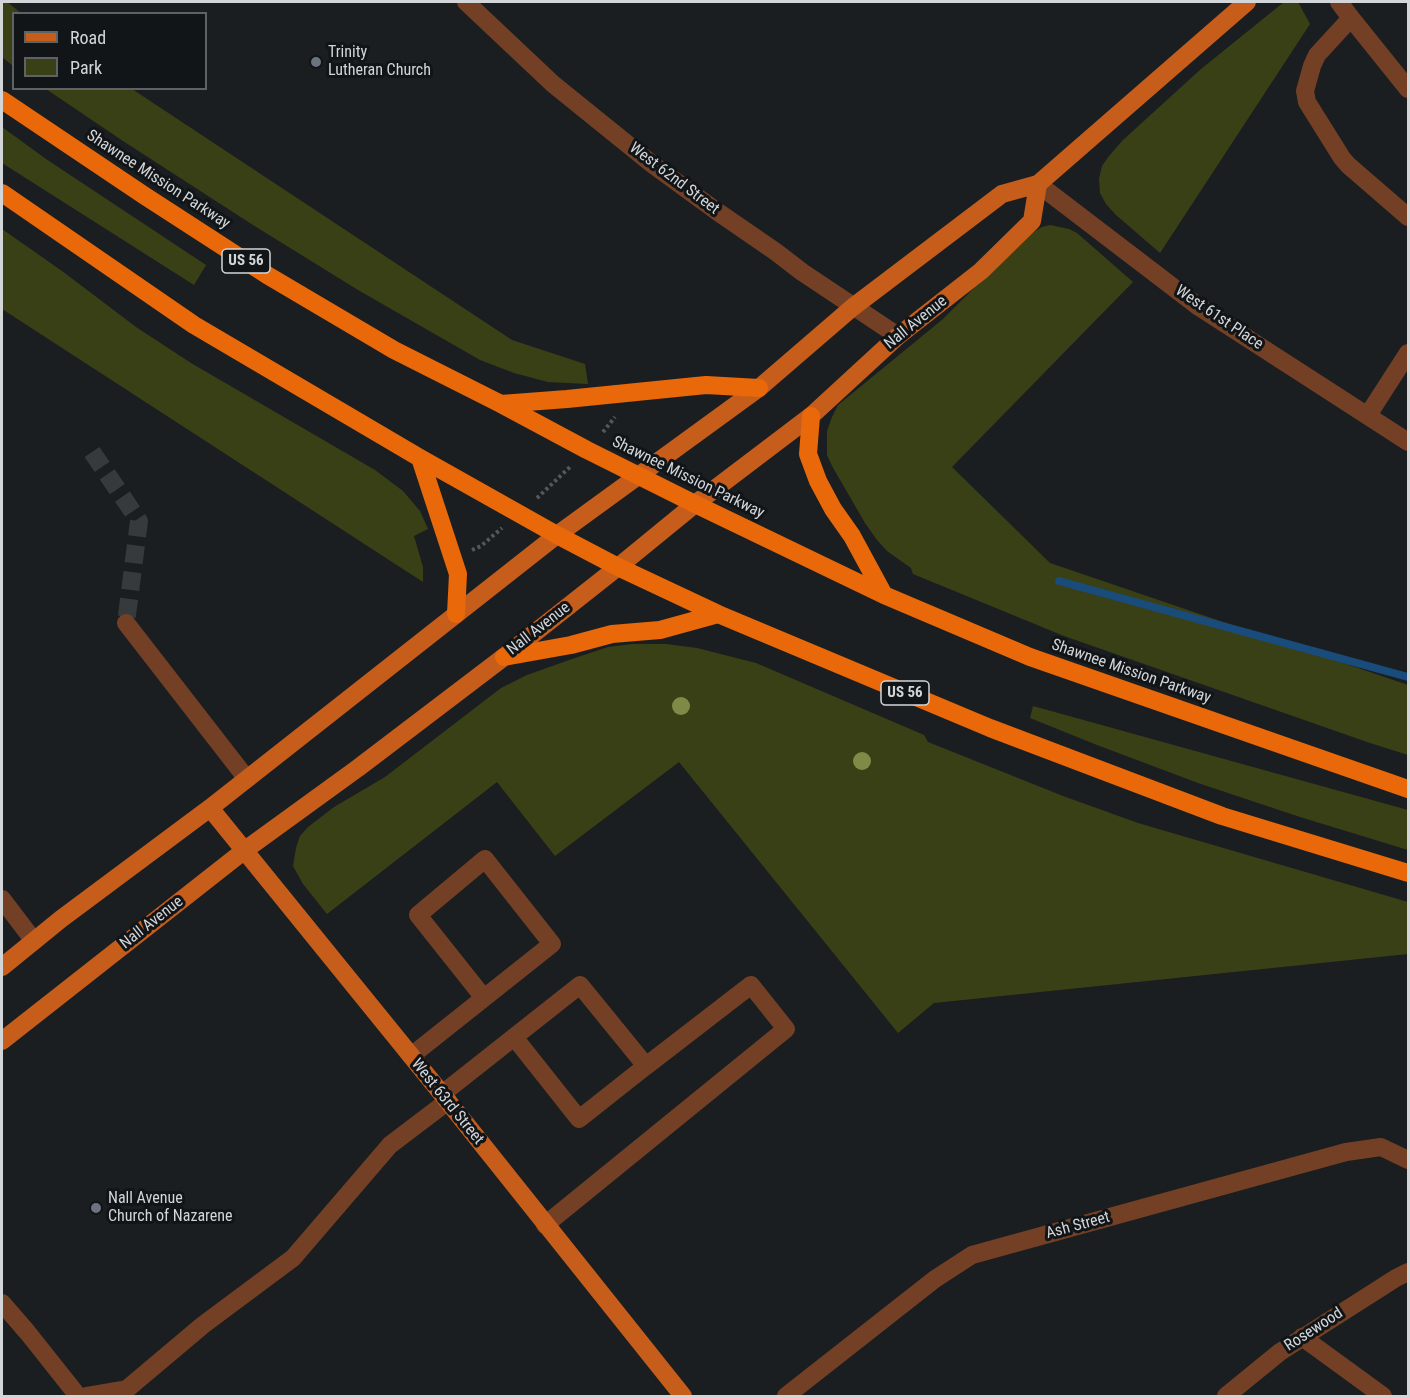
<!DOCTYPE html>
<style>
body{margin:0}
#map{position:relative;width:1410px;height:1398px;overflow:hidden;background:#1a1e21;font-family:"Roboto Condensed",sans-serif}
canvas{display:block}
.frame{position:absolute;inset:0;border:3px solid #d3d6d8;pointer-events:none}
.legend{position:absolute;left:12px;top:12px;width:195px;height:78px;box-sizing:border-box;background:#111518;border:2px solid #5f6265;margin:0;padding:8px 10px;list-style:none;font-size:18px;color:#d3d6d8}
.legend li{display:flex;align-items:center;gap:12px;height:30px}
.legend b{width:30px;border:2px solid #5f6265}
</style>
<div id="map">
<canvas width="1410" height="1398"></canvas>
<div class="frame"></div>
<ul class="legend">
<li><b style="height:8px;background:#c75d1b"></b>Road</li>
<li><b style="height:16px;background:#3a4016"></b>Park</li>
</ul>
</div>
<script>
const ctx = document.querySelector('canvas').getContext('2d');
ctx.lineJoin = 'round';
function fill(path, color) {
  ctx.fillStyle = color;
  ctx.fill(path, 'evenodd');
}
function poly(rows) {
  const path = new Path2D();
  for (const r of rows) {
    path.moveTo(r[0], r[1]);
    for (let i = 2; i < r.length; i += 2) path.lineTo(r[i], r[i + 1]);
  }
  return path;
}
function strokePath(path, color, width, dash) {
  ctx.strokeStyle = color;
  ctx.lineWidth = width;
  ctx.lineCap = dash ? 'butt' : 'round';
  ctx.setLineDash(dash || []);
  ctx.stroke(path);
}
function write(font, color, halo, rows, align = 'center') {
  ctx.font = font + ' "Roboto Condensed",sans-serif';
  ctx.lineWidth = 6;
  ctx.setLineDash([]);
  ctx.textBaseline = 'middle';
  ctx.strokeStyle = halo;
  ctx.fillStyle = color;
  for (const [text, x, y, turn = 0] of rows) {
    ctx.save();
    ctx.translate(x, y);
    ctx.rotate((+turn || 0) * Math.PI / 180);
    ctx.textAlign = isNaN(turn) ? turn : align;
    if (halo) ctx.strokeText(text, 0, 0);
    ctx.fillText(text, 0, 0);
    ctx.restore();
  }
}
fill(poly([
 [2,2,7,2,21,13,14,14,13,66,2,57],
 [1284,2,1298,2,1310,24,1160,253,1116,215,1106,204,1100,193,1099,179,1102,166,1109,156,1123,140,1201,69],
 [46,89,132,89,512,340,585,364,588,384,548,382,514,373,480,360,358,290,253,225,123,141],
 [2,127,46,159,206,265,194,285,2,163],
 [1050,225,1069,229,1077,233,1133,282,952,467,1050,563,1408,685,1408,755,1370,743,1064,636,913,574,911,568,887,551,877,540,865,523,832,466,827,455,827,431,832,417,838,405,943,319,1025,237,1042,227],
 [2,229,62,271,136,327,191,363,375,470,403,491,420,511,428,529,414,536,423,567,423,582,2,309],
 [632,644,666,644,697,648,756,663,924,735,928,742,1063,796,1138,823,1408,902,1408,954,934,1003,898,1033,679,762,555,856,497,782,327,914,303,884,293,866,296,848,300,836,308,827,334,807,385,777,501,688,527,675,572,659,608,647],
 [1033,706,1408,810,1408,850,1300,817,1198,783,1097,745,1030,718]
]), '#3a4016');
strokePath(poly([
 [1059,581,1408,677]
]), '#194b7b', 8);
strokePath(poly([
 [92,452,139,521,126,623]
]), '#363a3c', 18, [18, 9]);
strokePath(poly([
 [603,432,615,417],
 [537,498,571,466],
 [472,550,481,546,502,528]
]), '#54585b', 4, [3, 3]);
strokePath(poly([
 [466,2,553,84,652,164,715,210,776,252,802,272,898,336],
 [1339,2,1351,18,1317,55,1312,66,1305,91,1307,102,1342,158,1348,165,1408,217],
 [1351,18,1408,89],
 [1038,184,1199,307,1408,442],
 [1368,415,1408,353],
 [126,623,247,779],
 [2,899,34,941],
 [411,1056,552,944,485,859,418,915,484,998],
 [442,1094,580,985,646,1066,579,1119,514,1037],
 [545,1225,786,1029,751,985,646,1066],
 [2,1303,28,1333,78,1396],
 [1302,1337,1383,1396],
 [86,1396,127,1389,203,1325,293,1258,390,1145,448,1101],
 [786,1396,935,1279,972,1255,1346,1152,1381,1147,1408,1160],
 [1226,1396,1280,1352,1396,1278,1408,1272]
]), '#734025', 18);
strokePath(poly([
 [210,808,442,1094,683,1396],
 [2,967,61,919,210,808,557,535,759,388,853,307,1002,194,1038,184,1247,2],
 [2,1041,245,850,358,768,504,657,618,567,695,504,811,416,898,336,981,271,1032,221,1038,184]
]), '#c75d1b', 18);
strokePath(poly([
 [2,100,145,196,267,275,394,350,501,404,587,450,695,504,884,595,1030,657,1408,789],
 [2,193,194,325,420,458,557,535,618,567,718,614,990,728,1222,816,1408,873],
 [501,404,567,399,706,385,759,388],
 [811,416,808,454,818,481,833,509,852,536,884,595],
 [420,458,458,574,456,614],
 [504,657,571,645,612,634,660,630,718,614]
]), '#e96809', 18);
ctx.fillStyle = '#7f8a47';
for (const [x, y] of [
 [681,706],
 [862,761]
]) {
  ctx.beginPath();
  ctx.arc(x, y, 9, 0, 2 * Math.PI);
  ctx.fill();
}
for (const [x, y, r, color] of [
 [316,62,6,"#6b7280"],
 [96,1208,6,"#6b7280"]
]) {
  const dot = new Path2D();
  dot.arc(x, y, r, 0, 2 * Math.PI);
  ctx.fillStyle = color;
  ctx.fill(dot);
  strokePath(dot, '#111518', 2);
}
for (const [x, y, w] of [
 [246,261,48],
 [905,693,48]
]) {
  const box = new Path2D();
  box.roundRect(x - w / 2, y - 12, w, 24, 4.5);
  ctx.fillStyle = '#111518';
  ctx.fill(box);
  strokePath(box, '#d3d6d8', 1.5);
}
write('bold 15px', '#d3d6d8', null, [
 ["US 56",246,261],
 ["US 56",905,693]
]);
write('16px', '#d3d6d8', '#111518', [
 ["Trinity",328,53],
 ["Lutheran Church",328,71],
 ["Nall Avenue",108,1199],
 ["Church of Nazarene",108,1217]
], 'left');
write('16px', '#d3d6d8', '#111518', [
 ["West 62nd Street",674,179,37],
 ["Shawnee Mission Parkway",158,180,33],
 ["West 61st Place",1219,318,34],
 ["Nall Avenue",916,323,-39],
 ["Shawnee Mission Parkway",688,478,26],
 ["Nall Avenue",539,629,-38],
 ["Shawnee Mission Parkway",1131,672,19],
 ["Nall Avenue",152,923,-38],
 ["West 63rd Street",447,1102,51],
 ["Ash Street",1078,1226,-15],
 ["Rosewood",1314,1330,-33]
]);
</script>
